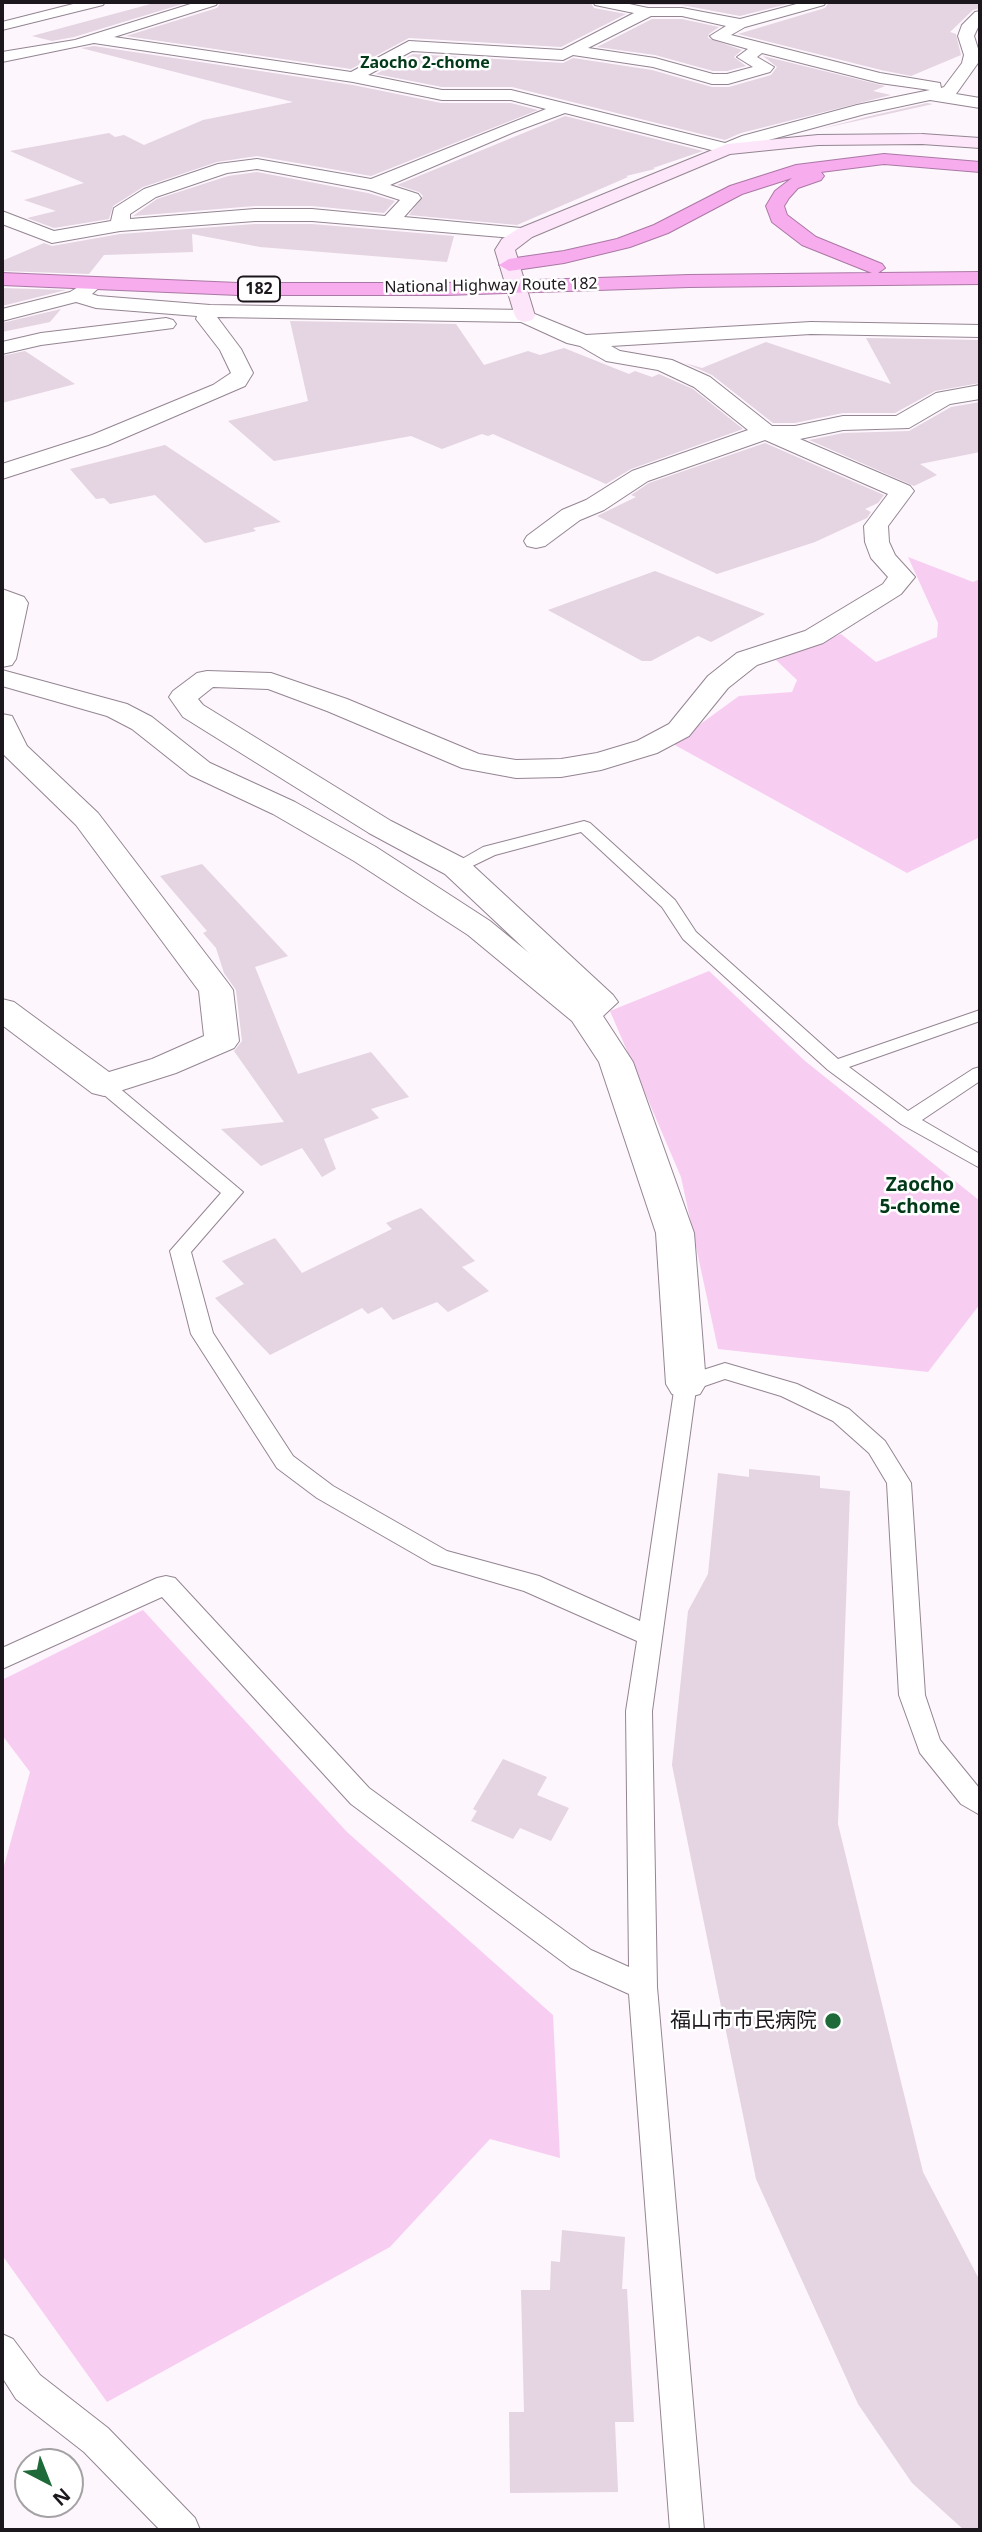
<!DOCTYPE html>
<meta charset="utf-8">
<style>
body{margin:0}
#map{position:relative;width:982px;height:2532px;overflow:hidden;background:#fdf6fc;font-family:"Noto Sans",sans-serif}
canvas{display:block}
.frame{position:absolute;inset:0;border:4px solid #1c171c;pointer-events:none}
.north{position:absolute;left:14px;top:2448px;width:70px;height:70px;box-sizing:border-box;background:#fff;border:2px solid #a4a2a4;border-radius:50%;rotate:138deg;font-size:19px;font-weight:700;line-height:28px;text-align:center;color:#1c171c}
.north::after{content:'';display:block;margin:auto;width:24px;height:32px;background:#1f6a39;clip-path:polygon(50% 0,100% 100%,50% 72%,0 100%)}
</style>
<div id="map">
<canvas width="982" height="2532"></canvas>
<div class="frame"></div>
<div class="north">N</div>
</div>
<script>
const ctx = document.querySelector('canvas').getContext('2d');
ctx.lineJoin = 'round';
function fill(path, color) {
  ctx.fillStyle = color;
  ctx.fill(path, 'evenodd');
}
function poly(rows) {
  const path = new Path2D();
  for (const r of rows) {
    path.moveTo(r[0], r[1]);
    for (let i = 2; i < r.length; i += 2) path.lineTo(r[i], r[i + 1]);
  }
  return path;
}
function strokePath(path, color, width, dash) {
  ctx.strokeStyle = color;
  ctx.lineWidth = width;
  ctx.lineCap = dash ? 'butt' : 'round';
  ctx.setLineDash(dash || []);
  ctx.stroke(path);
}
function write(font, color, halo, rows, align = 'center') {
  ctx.font = font + ' "Noto Sans","Noto Sans JP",sans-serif';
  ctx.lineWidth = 5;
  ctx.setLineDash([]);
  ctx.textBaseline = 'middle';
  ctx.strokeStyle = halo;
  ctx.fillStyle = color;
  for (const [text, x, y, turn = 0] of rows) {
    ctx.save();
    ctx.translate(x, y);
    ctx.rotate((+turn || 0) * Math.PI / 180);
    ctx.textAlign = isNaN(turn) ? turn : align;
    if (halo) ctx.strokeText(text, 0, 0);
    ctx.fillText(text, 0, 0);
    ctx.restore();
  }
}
fill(poly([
 [908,557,973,582,980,579,980,837,907,873,673,744,739,696,792,692,797,680,776,660,841,634,876,662,937,637,938,623],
 [709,971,805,1061,980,1201,980,1304,928,1372,718,1349,681,1177,610,1011],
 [143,1610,347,1832,553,2015,560,2158,490,2139,390,2247,107,2402,2,2255,2,1873,30,1772,2,1735,2,1680]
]), '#f8cdf2');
fill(poly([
 [158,2,189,2,74,37,52,41,32,36],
 [221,2,590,2,594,8,626,14,561,47,409,38,351,69,126,36,217,8],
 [631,2,795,2,740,16,682,5,648,5],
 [829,2,980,2,980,8,973,10,950,32,956,34,961,55,911,76,881,70,738,34,825,8],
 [652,19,682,19,719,27,709,34,708,38,742,50,734,57,746,66,727,71,713,71,655,55,597,47],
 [94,46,353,85,441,103,511,103,538,110,371,176,257,156,217,162,143,187,113,206,109,219,54,228,27,218,56,211,24,200,84,183,10,151,109,133,115,137,124,135,144,145,203,120,293,102,81,48],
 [413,54,563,63,573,58,652,70,712,87,729,87,771,75,777,67,763,56,885,86,873,91,891,95,741,133,725,140,512,87,442,87,376,74],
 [927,103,933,104,820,129,866,117],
 [565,116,703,151,653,168,655,169,626,176,628,177,517,225,409,215,423,196,419,192,397,185],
 [257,172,368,193,395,201,384,213,312,206,255,206,133,216,157,199,228,176],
 [255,224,312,224,454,236,447,262,260,247,192,234,193,252,104,255,89,274,2,271,2,261,44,243,52,246,120,234],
 [2,288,66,290,2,306],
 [61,309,50,322,2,332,2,323],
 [290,321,456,324,484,365,528,351,540,355,564,348,629,374,635,371,652,377,659,374,693,389,743,429,631,469,606,484,493,434,488,436,482,434,442,449,411,436,274,461,228,421,308,401],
 [866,338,980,340,980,383,935,391,895,413,843,413,795,423,773,423,712,375,685,363,702,368,766,342,891,384],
 [25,351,75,384,2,403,2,356],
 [980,402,980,452,920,464,937,475,914,486,809,440,843,433,909,431,951,407],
 [765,443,884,495,878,503,865,509,871,512,867,518,815,542,717,574,597,516,636,497,631,495,649,483],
 [165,445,281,522,253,528,256,531,205,543,155,495,110,504,104,498,96,499,70,469],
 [655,571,765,614,711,642,698,636,651,661,642,661,548,610],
 [202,864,288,956,255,967,298,1074,371,1052,409,1097,371,1109,379,1118,324,1139,336,1169,322,1177,302,1148,261,1166,221,1129,284,1122,234,1051,242,1041,236,990,224,973,216,948,203,933,207,931,160,876],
 [421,1208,475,1261,462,1267,489,1291,448,1312,437,1302,393,1320,382,1307,368,1314,362,1308,270,1355,215,1298,244,1284,222,1261,275,1238,302,1273,392,1229,386,1223],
 [749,1469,820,1476,820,1488,850,1491,838,1824,923,2172,980,2281,980,2530,964,2530,912,2483,858,2404,756,2179,672,1765,688,1611,708,1574,718,1473,749,1477],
 [503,1759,547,1777,537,1795,569,1808,551,1841,520,1828,513,1839,471,1821,477,1811,473,1809],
 [562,2230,625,2237,622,2289,627,2289,634,2422,615,2422,618,2492,510,2493,509,2412,524,2412,521,2290,550,2290,551,2261,560,2262]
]), '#e5d4e2');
const lane = poly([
 [584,821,590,823,675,900,696,932,838,1059,980,1010,980,1021,849,1067,908,1111,973,1069,980,1067,980,1081,922,1120,980,1154,980,1168,901,1124,828,1070,683,939,662,907,581,832,495,855,462,871,456,872,448,867,483,847,584,821],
 [104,1079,111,1081,243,1192,191,1252,213,1333,293,1456,333,1486,447,1551,539,1576,640,1621,675,1384,678,1378,725,1363,797,1384,849,1409,885,1441,911,1483,925,1695,940,1740,980,1789,980,1815,961,1804,920,1753,899,1695,887,1483,869,1453,833,1421,781,1396,725,1379,696,1389,652,1711,657,1987,704,2530,670,2530,629,1994,571,1968,351,1804,162,1597,2,1669,2,1648,157,1578,166,1576,175,1578,369,1788,591,1950,629,1967,626,1711,637,1641,524,1591,432,1564,317,1498,277,1468,191,1334,170,1251,221,1193,97,1089,94,1085,104,1079],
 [2,2334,13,2339,40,2375,108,2428,195,2518,200,2530,160,2530,84,2452,16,2399,2,2377,2,2334]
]);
const street = poly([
 [81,2,105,2,103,5,2,30,2,22,81,2],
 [197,2,218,2,216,5,114,37,351,72,409,41,562,50,634,13,595,5,593,2,620,2,648,8,682,8,740,19,804,2,826,2,824,5,745,27,731,35,880,73,940,83,941,88,944,87,962,63,964,55,958,36,962,25,975,12,980,11,980,23,974,36,980,55,978,63,956,94,980,98,980,108,930,100,865,114,754,144,727,154,565,113,514,132,390,185,418,194,421,198,404,217,532,229,534,233,532,237,525,239,312,221,255,221,120,231,52,243,2,224,2,211,54,231,111,221,114,208,144,189,218,164,257,159,371,179,546,109,511,100,442,100,353,82,94,43,2,62,2,52,75,40,197,2],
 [651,16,682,16,726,26,710,36,713,39,748,49,737,57,753,67,727,74,713,74,655,58,588,48,651,16],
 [412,51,563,60,573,55,653,67,712,84,728,84,770,72,774,67,757,57,762,53,880,83,930,90,857,105,742,136,725,143,511,90,442,90,368,75,412,51],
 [257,169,369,190,400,200,385,216,312,209,255,209,130,219,130,214,156,197,227,173,257,169],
 [93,278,100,280,103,284,92,294,98,296,210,305,525,310,586,335,811,322,980,325,980,337,811,334,611,346,620,351,672,360,710,377,772,426,795,426,843,416,896,416,936,393,980,385,980,399,950,404,909,428,843,430,800,439,910,486,914,491,888,526,889,542,895,555,915,577,901,594,823,643,757,665,728,688,689,736,657,753,601,770,561,777,516,778,462,768,327,711,268,689,213,687,198,699,203,705,391,821,467,860,613,995,618,1002,603,1016,633,1062,694,1233,706,1384,700,1394,686,1398,672,1394,666,1384,656,1233,599,1062,572,1021,468,935,354,861,273,814,190,775,132,729,107,716,2,686,2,670,127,704,152,717,210,763,295,802,376,847,490,921,529,953,445,874,369,833,183,717,169,697,173,691,197,673,207,671,271,673,347,699,479,754,516,760,561,759,597,753,637,741,669,724,708,676,737,653,805,631,883,584,888,577,871,558,865,542,864,526,888,494,765,440,648,481,604,510,580,520,545,546,536,548,527,546,524,541,527,536,562,510,586,500,632,471,748,430,694,387,658,370,606,361,580,346,567,343,521,322,217,317,241,349,253,373,245,386,108,445,2,479,2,464,92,435,213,385,231,373,220,350,196,319,197,316,96,308,76,302,2,321,2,309,70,292,93,278],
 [166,318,173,320,176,324,173,328,41,345,2,354,2,342,41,333,166,318],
 [2,589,24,597,28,603,16,659,12,665,2,667,2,589],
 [2,714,12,716,27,746,98,813,228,983,233,990,239,1041,234,1048,176,1073,104,1096,92,1093,2,1025,2,999,14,1002,109,1072,152,1059,204,1036,199,991,76,825,2,753,2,714]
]);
const secondary = poly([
 [922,134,980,138,980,148,922,144,818,145,730,154,532,237,515,250,535,316,532,320,525,322,518,320,515,316,495,250,502,239,518,229,727,144,818,135,922,134]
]);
const highway = poly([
 [884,154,980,162,980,172,884,164,821,172,824,176,821,180,798,188,789,198,784,206,787,215,816,237,882,264,885,268,878,273,980,272,980,284,689,287,445,295,238,295,2,285,2,273,238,283,445,283,689,275,872,273,802,245,772,222,766,206,775,191,792,178,742,194,668,233,630,247,564,263,509,271,499,265,509,259,564,251,617,239,654,225,730,186,796,165,884,154]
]);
strokePath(lane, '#948592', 2);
strokePath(street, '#948592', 2);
strokePath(secondary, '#948592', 2);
strokePath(highway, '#aa78a4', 2);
fill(lane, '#fff');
fill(street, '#fff');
fill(secondary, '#fde6fa');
fill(highway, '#f7acee');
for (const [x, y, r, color] of [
 [833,2021,9,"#1f6a39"]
]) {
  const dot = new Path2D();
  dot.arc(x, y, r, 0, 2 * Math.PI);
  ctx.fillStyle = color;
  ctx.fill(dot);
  strokePath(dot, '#fff', 2.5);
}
write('bold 16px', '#023918', '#fff', [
 ["Zaocho 2-chome",425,63]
]);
write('16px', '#1c171c', '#fff', [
 ["National Highway Route 182",491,286,-1]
]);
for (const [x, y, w] of [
 [259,289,42]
]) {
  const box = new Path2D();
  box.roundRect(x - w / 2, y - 12.5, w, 25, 5);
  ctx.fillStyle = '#fff';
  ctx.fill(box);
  strokePath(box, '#1c171c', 2);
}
write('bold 16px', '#1c171c', null, [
 ["182",259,289]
]);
write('bold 19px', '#023918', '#fff', [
 ["Zaocho",920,1186],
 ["5-chome",920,1208]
]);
write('21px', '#1c171c', '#fff', [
 ["福山市市民病院",817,2021]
], 'right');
</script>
